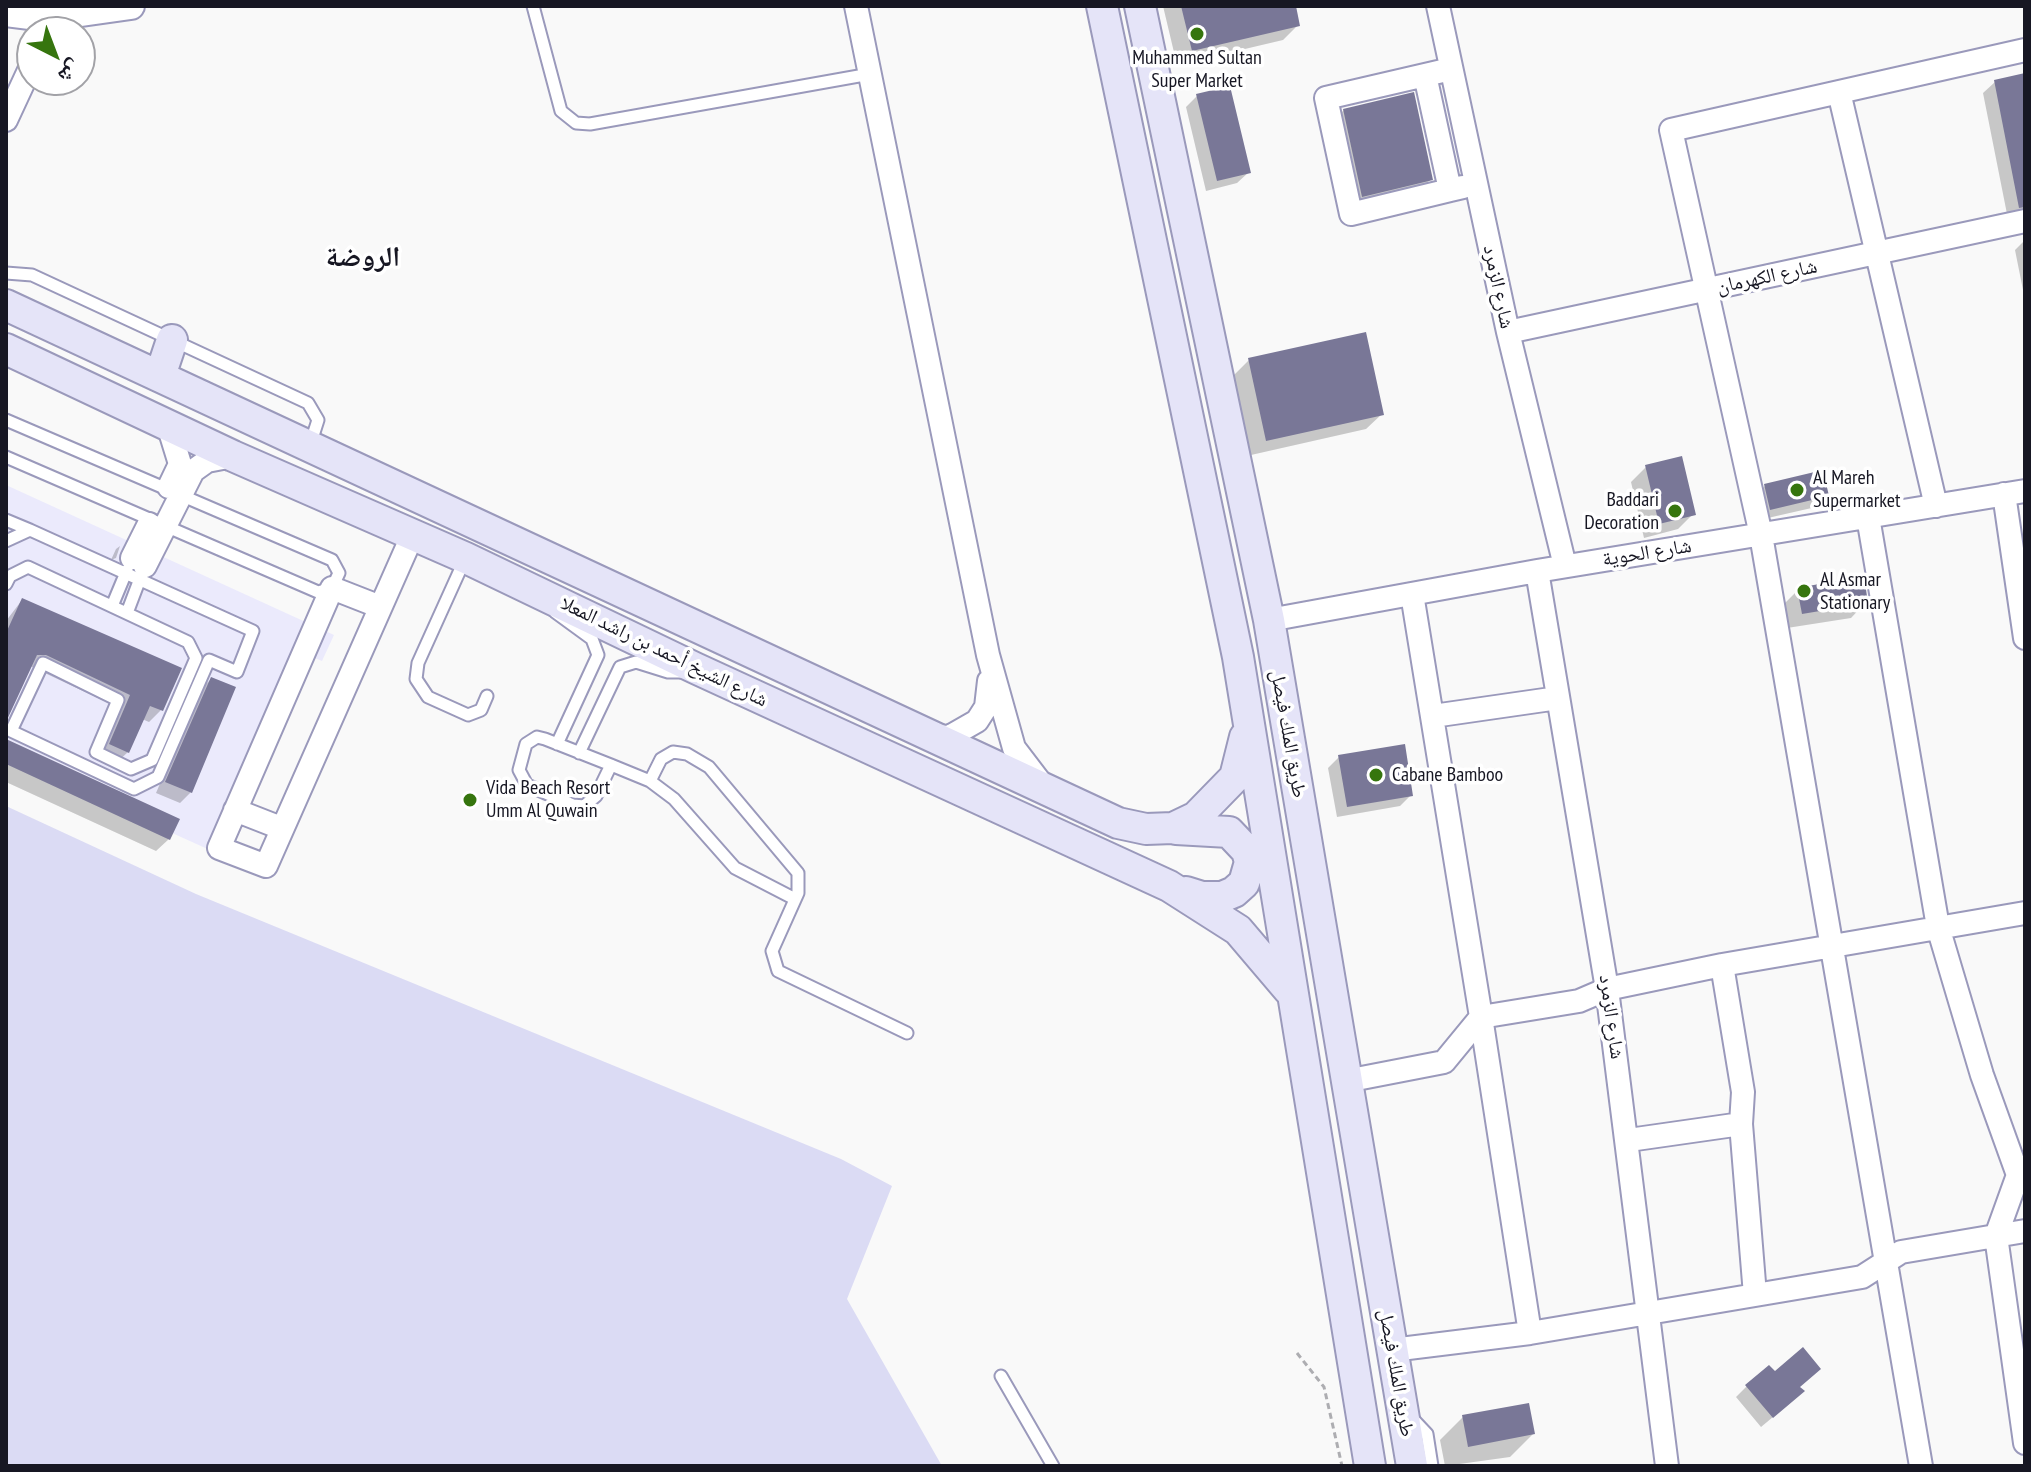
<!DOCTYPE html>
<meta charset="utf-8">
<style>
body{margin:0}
#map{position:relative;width:2031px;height:1472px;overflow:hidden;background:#f9f9f9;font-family:"PT Sans Narrow","Noto Naskh Arabic",sans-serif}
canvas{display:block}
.frame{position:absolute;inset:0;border:8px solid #171723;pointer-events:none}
.north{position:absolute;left:16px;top:16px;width:80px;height:80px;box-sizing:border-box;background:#fff;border:2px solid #a2a2a7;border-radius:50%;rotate:138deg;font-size:22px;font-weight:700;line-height:32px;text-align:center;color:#171723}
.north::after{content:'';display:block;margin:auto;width:28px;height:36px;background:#36750e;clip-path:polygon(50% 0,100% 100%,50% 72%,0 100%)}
</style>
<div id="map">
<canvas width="2031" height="1472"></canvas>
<div class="frame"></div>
<div class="north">ش</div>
</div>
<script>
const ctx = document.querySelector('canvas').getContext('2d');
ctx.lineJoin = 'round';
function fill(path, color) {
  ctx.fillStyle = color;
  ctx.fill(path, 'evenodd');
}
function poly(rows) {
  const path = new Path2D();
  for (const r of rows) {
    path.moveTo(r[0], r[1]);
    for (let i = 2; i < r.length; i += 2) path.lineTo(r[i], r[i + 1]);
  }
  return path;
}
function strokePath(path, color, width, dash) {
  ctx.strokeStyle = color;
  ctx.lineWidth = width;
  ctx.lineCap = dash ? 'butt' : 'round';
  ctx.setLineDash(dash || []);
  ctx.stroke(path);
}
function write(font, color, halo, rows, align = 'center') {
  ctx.font = font + ' "PT Sans Narrow","Noto Naskh Arabic",sans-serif';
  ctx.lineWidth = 7;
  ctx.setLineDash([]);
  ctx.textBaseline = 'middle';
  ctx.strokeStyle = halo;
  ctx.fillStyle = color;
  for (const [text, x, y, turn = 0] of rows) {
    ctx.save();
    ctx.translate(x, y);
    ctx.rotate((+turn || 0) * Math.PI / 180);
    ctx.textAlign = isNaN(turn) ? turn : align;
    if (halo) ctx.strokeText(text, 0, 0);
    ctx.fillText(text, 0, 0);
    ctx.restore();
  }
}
fill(poly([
 [6,485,334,635,322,661,298,651,212,851,6,758]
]), '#ebeafc');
fill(poly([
 [6,806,196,894,841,1159,892,1186,847,1299,942,1466,6,1466]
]), '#dbdbf4');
fill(poly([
 [1163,6,1294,6,1298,25,1283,40,1177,65],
 [2025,75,2025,210,2007,214,1983,93,1995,82],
 [1197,96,1249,172,1237,183,1206,191,1186,107],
 [1344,110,1431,179,1416,194,1347,211,1328,126],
 [2025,240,2025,300,2015,250],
 [1249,360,1382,414,1366,429,1251,455,1234,375],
 [1646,467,1693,514,1678,529,1644,538,1631,482],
 [1765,486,1827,496,1816,507,1759,520,1754,497],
 [120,546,116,558,111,560,116,549],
 [1798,590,1866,602,1851,618,1787,628,1783,605],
 [22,600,161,710,149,722,142,719,128,752,115,764,98,757,119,708,30,666,6,709,6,621],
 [211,679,191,792,180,803,156,793,200,690],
 [6,741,169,839,156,851,6,782],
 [1339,757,1411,795,1400,806,1337,817,1328,768],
 [1775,1374,1799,1388,1791,1402,1761,1427,1736,1397,1747,1386],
 [1463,1417,1533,1434,1510,1457,1445,1466,1440,1440]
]), '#0003');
fill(poly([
 [1181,6,1296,6,1300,26,1192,51],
 [2025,73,2025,207,2019,208,1994,80],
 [1230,86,1251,173,1217,181,1196,94],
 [1414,92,1433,180,1362,197,1343,109],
 [1366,332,1384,415,1266,441,1248,358],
 [1682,456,1696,515,1659,524,1645,465],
 [1823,470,1829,496,1770,510,1764,484],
 [1864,576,1868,603,1802,614,1797,588],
 [22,598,182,668,163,711,150,706,129,753,109,744,130,695,46,655,37,655,6,722,6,633],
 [211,677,236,687,192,793,165,782],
 [6,739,180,819,170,840,6,764],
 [1405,744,1413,796,1347,807,1338,755],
 [1803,1347,1821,1369,1800,1387,1805,1391,1773,1418,1745,1385,1769,1365,1775,1371],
 [1529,1403,1535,1434,1468,1447,1462,1415]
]), '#797797');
const service = poly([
 [533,6,561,111,576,123,590,124,870,74],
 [6,273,32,275,308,403,318,420,310,445],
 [6,420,332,560,339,573,332,588,318,592,6,457],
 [6,520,30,530],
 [6,541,30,530,253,631,237,672,209,660,158,777,134,789,11,731,43,663,118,700,96,752,131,769,152,760,196,658,188,642,28,567,10,576,6,584],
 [465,559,418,663,416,679,428,697,468,715,481,710,487,696],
 [112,606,127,570],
 [555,612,592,639,598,655,557,744],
 [127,613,141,576],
 [579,753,620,667,636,662,668,672,683,672],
 [611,765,596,796,584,806,573,805,527,785,519,770,526,744,537,737,545,739,611,765,650,781,674,799,735,868,795,899],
 [650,781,661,759,673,752,687,754,709,767,798,873,798,893,772,951,778,971,907,1033],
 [1001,1376,1053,1466],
 [1411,1417,1427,1434,1432,1466]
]);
const minor = poly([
 [856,6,988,655,1014,748,1043,786],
 [1438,6,1508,332,1565,566],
 [1425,75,1450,190,1463,187],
 [1839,92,1936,506],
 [6,120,32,64],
 [1450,190,1351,214,1326,98,1451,69],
 [1508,332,2025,221],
 [168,425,180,464,169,487],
 [2004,494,2025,638],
 [1868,517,1938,927,1982,1075,2018,1175,1996,1236,2025,1443],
 [132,558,149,524],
 [145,566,193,471,207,461,233,456],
 [1537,571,1607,989,1667,1466],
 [378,606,332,588,219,848,266,866,413,534],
 [1269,620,1537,571,2025,491],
 [1433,716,1558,698],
 [931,736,949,737,977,721,986,707,989,681],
 [235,810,281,828],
 [1722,965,1743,1092,1741,1124],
 [1346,1081,1444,1062,1481,1017,1412,594],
 [1629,1140,1741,1124,1755,1295],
 [1530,1333,1481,1017,1579,1001,1607,989,1722,965,2025,913],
 [1392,1350,1530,1333,1862,1277,1901,1252,2025,1231],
 [1921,1466,1761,535,1671,130,2025,50]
]);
const tertiary = poly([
 [6,13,46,18,131,6]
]);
const secondary = poly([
 [1102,6,1238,657,1370,1466],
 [1140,6,1269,620,1412,1466],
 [6,305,1118,823,1146,829,1173,828,1196,817,1235,777,1245,737],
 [6,349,233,456,466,558,695,668,1169,886,1238,930,1289,990],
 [160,376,172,340],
 [1176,829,1229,832,1247,851,1250,862,1244,883,1234,892,1222,897,1202,897,1186,892]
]);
strokePath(service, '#9a99bb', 15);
strokePath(minor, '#9a99bb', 26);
strokePath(tertiary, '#9a99bb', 30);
strokePath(secondary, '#9a99bb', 34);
strokePath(poly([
 [1297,1353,1324,1387,1342,1466]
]), '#adadb1', 3, [6, 4]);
strokePath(service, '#fff', 11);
strokePath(minor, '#fff', 22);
strokePath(tertiary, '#fff', 26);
strokePath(secondary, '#e5e4f8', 30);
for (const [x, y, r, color] of [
 [1197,34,8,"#36750e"],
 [1797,490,8,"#36750e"],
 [1675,511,8,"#36750e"],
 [1804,591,8,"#36750e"],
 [1376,775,8,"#36750e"],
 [470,800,8,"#36750e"]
]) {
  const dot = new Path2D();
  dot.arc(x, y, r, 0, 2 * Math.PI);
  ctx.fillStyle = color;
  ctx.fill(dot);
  strokePath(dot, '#fff', 3);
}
write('20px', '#171723', '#fff', [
 ["Muhammed Sultan",1197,58,"center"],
 ["Super Market",1197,81,"center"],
 ["Al Mareh",1813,478],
 ["Supermarket",1813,501],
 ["Baddari",1659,500,"right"],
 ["Decoration",1659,523,"right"],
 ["Al Asmar",1820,580],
 ["Stationary",1820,603],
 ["Cabane Bamboo",1392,775],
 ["Vida Beach Resort",486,788],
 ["Umm Al Quwain",486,811]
], 'left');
write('20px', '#171723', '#fff', [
 ["شارع الكهرمان",1767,277,-12],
 ["شارع الزمرد",1498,287,78],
 ["شارع الحوية",1647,553,-9],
 ["شارع الشيخ أحمد بن راشد المعلا",664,652,26],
 ["طريق الملك فيصل",1288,734,80],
 ["شارع الزمرد",1611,1017,82],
 ["طريق الملك فيصل",1396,1373,80]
]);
write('bold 28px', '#171723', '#fff', [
 ["الروضة",363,258]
]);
</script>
